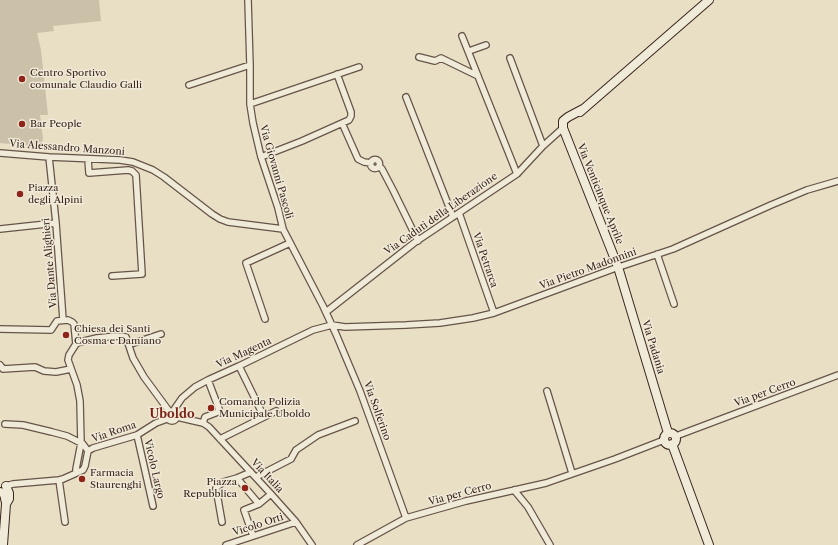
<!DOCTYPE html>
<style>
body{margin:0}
canvas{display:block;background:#e8dfc4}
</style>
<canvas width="838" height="545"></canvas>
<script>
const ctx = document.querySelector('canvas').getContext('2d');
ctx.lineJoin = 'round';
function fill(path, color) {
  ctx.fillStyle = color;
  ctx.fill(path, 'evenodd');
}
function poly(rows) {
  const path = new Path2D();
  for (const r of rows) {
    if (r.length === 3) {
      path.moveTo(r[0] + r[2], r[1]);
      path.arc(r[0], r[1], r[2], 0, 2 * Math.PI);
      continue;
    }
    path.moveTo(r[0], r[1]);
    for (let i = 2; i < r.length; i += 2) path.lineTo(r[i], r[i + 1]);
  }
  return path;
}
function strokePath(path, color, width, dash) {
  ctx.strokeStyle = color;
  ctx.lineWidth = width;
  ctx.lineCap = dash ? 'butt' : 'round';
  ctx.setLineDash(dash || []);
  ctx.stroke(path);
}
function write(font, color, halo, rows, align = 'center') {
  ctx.font = font + ' "Libre Caslon Text",serif';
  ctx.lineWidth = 3;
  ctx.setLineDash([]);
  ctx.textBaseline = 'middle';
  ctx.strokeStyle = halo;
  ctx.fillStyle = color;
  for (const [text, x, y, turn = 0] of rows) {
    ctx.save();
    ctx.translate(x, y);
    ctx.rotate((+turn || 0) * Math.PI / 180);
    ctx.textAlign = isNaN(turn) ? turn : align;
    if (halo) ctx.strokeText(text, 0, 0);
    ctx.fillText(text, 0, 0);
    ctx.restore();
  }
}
fill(poly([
 [0,0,99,0,101,21,53,26,54,31,37,33,41,50,48,115,40,115,43,139,42,142,37,145,31,146,0,143]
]), '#cbc0a8');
const street = poly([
 [248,0,250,65,250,104,253,123,261,157,278,208,283,229,323,306,336,334,360,391,406,518],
 [462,36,517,174],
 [469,51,486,45],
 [419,57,435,61,441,58,478,76],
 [510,58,543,146],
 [189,85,250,65],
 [406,97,453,217],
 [250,104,359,67],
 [342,123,358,159,364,162,371,163],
 [0,153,49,157,120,160,133,162,153,170,164,177,212,214,220,219,228,222,283,229],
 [49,157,56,223,63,320],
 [261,157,302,141,349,120,351,116,351,112,337,74],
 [88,159,89,173,128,170,132,171,136,175,142,274,112,276],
 [375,164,4.5],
 [379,166,382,169,393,190,418,241],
 [459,213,494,313],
 [0,229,56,223],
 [657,254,674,304],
 [326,312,414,243,517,174,543,146,563,128],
 [265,319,246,263,290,243],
 [0,329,51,330,57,321,68,320,72,322,74,324,76,344],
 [128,343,134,343,161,334],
 [0,365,3,369,35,367,44,371,56,372,71,369],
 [547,391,572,473],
 [172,416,5],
 [173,411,182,398,195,387,208,380,239,366,313,330,332,325,345,327,406,325,440,323,473,318,494,313,613,269,673,249,771,205,807,190,838,181],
 [177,417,203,423,209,427,271,494,296,522,312,545],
 [264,417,276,411],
 [203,423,205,417,218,412,219,409,208,380],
 [5,424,23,425,52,432,67,436,83,444,88,451,85,466,83,470,63,479,59,480,13,484,6,486],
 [137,435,153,506],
 [676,436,838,375],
 [220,439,264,417,239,366],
 [88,451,93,448,137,435,156,423,167,419],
 [251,472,237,478,259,504],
 [76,473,76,469,81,443,80,401,77,385,68,360,69,355,76,344,80,342,97,338,116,336,126,337,133,358,144,377,169,411],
 [256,477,291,459,296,450,318,435,355,421],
 [59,480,65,522],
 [514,490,528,507,550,545],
 [222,522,216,488,223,482,237,478],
 [253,536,244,510,259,504,271,494],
 [226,545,296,522],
 [357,545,406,518,466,501,546,483,615,459,664,440]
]);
const secondary = poly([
 [583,109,568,117,563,121,563,128,618,267,668,433],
 [580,112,709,0],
 [670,439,6],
 [672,444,709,545],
 [0,492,3,493,4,494,6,503],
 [3,545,6,504,9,499,9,493,6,486]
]);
strokePath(street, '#665448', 8);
strokePath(secondary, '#3b261e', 10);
strokePath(street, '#f0ead9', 5.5);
strokePath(secondary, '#f0ead9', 8);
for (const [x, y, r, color] of [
 [22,79,4,"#8f2418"],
 [22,124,4,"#8f2418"],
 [20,194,4,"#8f2418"],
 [66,335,4,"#8f2418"],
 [211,408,4,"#8f2418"],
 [82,479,4,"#8f2418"],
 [245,488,4,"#8f2418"]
]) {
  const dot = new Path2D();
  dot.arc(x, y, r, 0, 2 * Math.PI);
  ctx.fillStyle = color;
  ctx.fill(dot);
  strokePath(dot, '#f0ead9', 1.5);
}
write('10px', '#3b261e', '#f0ead9', [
 ["Centro Sportivo",30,73],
 ["comunale Claudio Galli",30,85],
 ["Bar People",30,124],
 ["Piazza",28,188],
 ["degli Alpini",28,200],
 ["Chiesa dei Santi",74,329],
 ["Cosma e Damiano",74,341],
 ["Comando Polizia",219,402],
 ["Municipale Uboldo",219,414],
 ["Farmacia",90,473],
 ["Staurenghi",90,485],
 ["Piazza",237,482,"right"],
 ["Repubblica",237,494,"right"]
], 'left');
write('10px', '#3b261e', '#f0ead9', [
 ["Via Alessandro Manzoni",67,148,4],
 ["Via Giovanni Pascoli",276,172,74],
 ["Via Venticinque Aprile",600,194,68],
 ["Via Caduti della Liberazione",441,214,-35],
 ["Via Petrarca",485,260,71],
 ["Via Dante Alighieri",50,263,-95],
 ["Via Pietro Madonnini",588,269,-20],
 ["Via Padania",653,347,73],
 ["Via Magenta",244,353,-25],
 ["Via per Cerro",765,393,-20],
 ["Via Solferino",377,411,70],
 ["Via Roma",114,432,-19],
 ["Vicolo Largo",154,469,77],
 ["Via Italia",267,476,47],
 ["Via per Cerro",460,494,-15],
 ["Vicolo Orti",258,525,-18]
]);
write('bold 12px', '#7a1f14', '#f0ead9', [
 ["Uboldo",172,415]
]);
</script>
